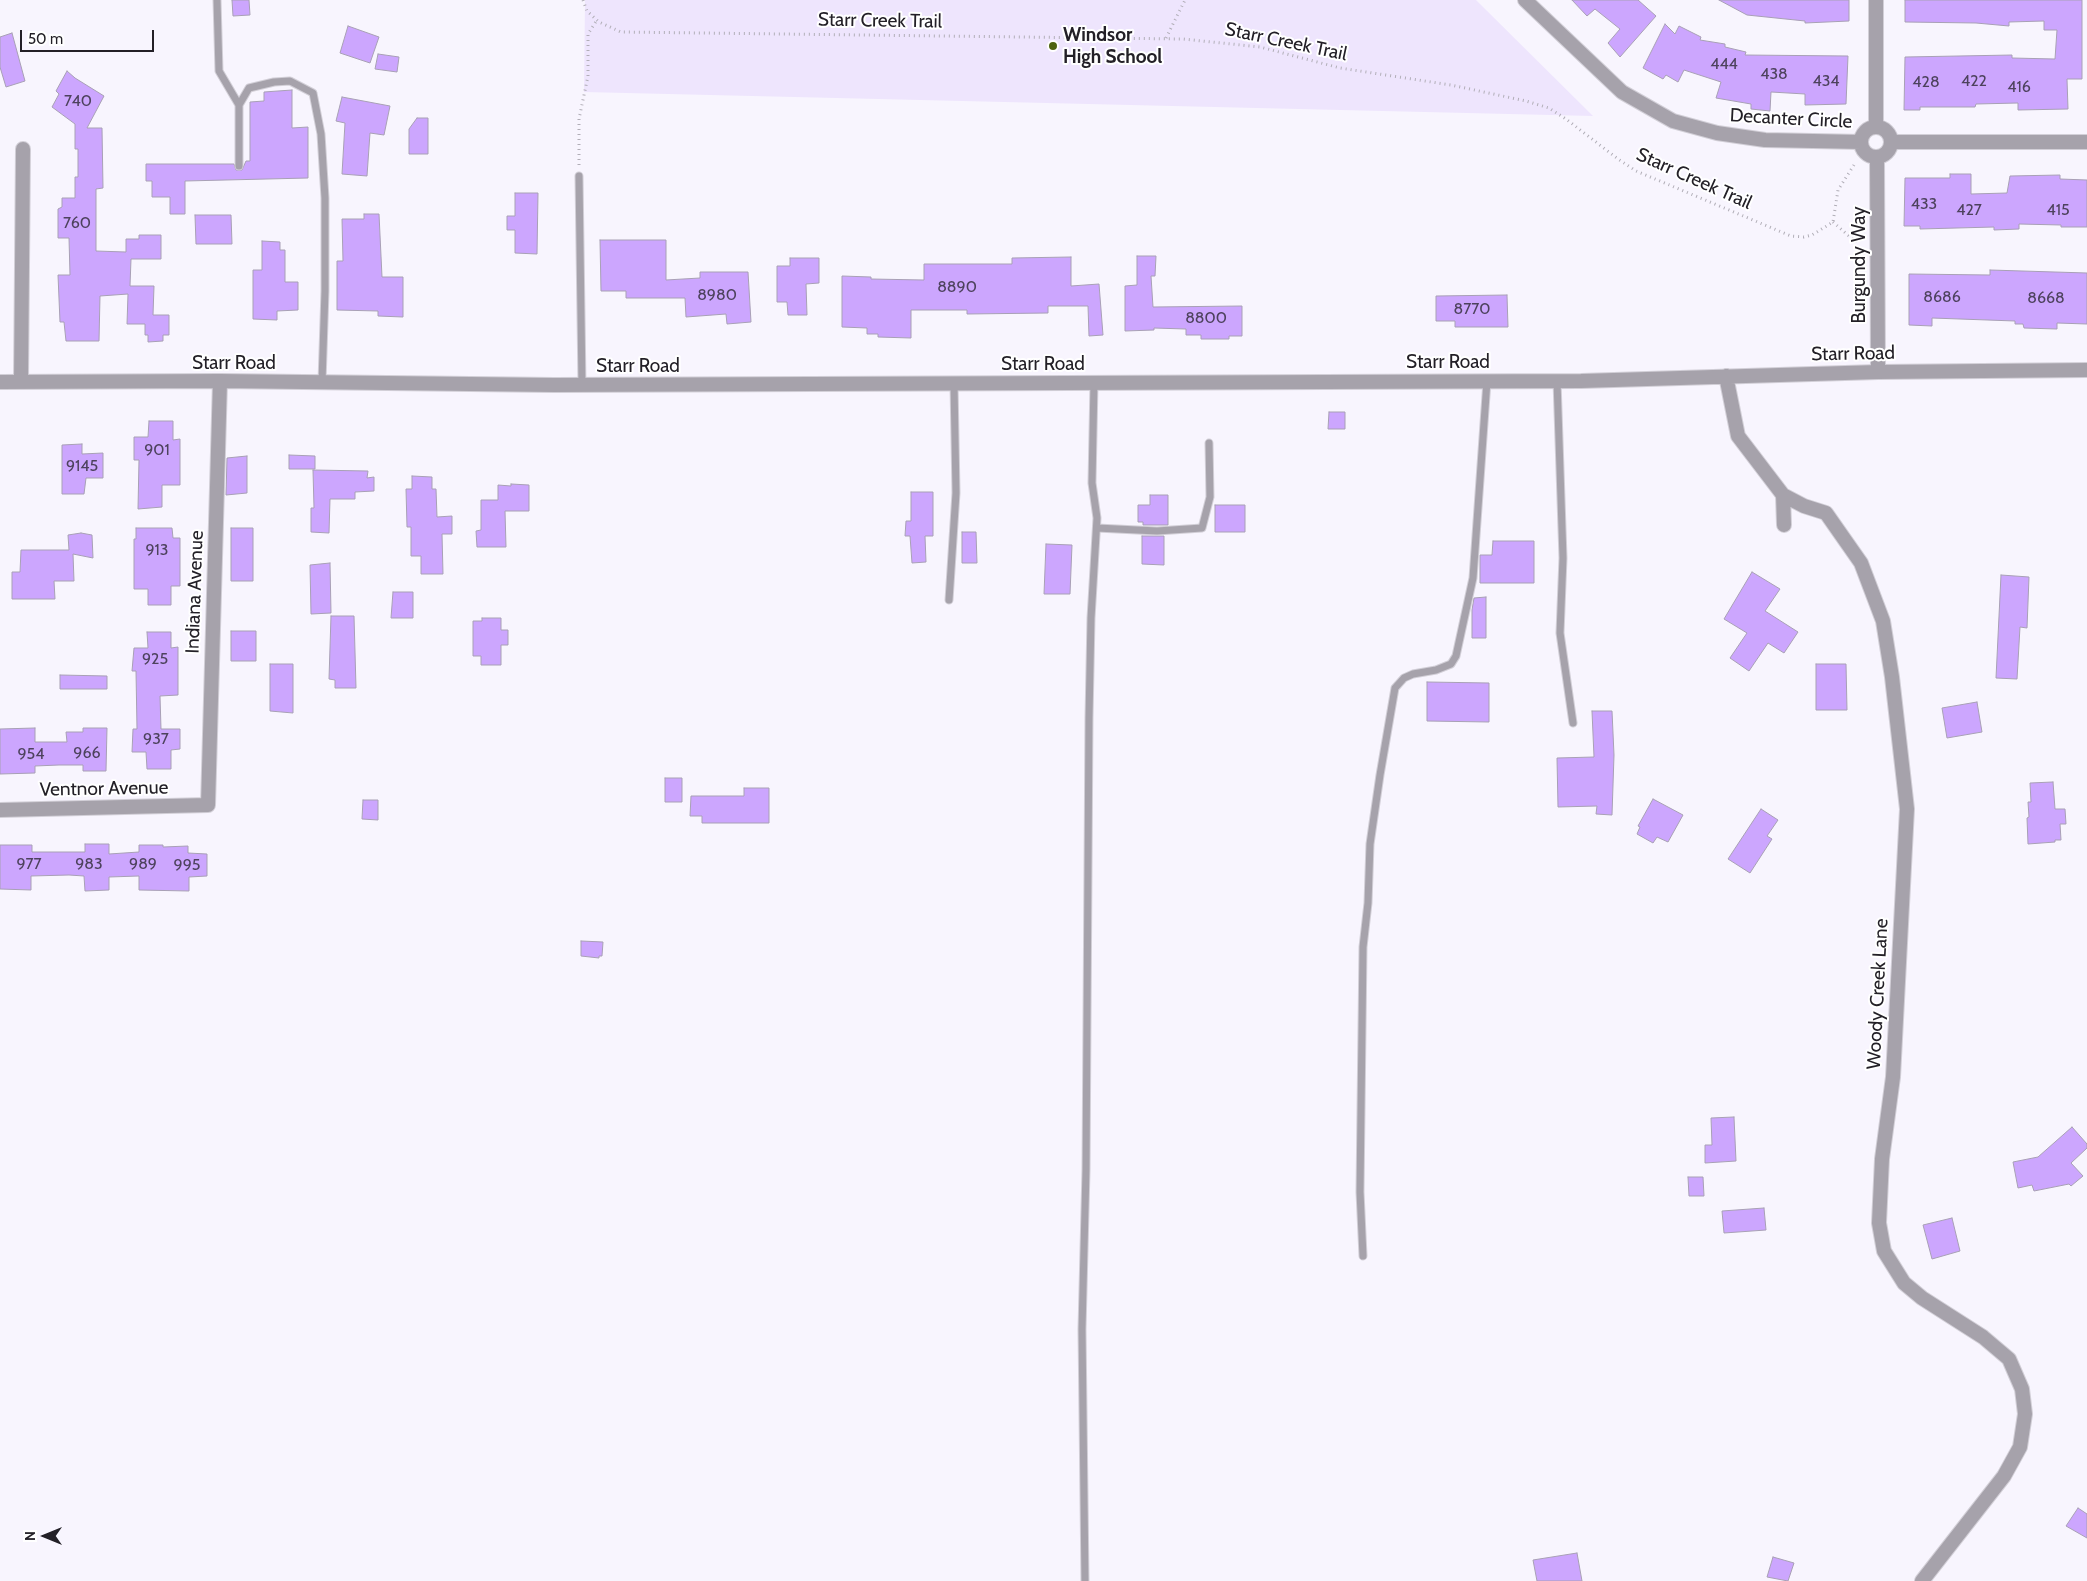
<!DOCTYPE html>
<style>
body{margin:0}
#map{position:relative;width:2087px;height:1581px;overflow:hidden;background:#f8f5fe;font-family:Cabin,sans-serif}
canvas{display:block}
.north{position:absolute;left:20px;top:1511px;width:50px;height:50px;-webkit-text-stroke:4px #fff;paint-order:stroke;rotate:270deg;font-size:14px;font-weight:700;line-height:20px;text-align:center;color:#232027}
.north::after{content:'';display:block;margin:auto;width:18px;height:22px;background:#232027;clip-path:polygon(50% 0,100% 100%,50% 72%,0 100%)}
.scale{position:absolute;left:20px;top:30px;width:134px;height:22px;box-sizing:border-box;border:2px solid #232027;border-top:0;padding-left:6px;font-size:15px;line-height:18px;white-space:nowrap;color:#232027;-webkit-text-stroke:4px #fff;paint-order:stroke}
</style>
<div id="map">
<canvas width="2087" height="1581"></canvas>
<div class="north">N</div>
<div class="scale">50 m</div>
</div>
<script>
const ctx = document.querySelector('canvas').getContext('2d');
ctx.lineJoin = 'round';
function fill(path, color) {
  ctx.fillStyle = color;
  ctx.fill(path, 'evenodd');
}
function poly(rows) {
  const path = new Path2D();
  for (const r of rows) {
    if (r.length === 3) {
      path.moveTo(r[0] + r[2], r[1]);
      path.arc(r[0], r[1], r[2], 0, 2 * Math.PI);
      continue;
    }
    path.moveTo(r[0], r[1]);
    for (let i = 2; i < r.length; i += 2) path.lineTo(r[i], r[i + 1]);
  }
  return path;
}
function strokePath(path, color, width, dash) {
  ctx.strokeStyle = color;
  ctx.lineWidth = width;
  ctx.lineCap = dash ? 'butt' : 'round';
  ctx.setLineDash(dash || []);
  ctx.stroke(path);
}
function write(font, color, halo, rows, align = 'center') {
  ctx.font = font + ' Cabin,sans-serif';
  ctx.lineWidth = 4;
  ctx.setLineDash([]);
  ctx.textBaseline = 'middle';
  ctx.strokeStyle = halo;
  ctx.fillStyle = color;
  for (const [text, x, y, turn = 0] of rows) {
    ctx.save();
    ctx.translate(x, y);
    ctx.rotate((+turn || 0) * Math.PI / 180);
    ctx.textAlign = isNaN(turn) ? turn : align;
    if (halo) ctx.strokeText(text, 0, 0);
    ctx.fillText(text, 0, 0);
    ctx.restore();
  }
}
fill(poly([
 [585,0,1476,0,1593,116,584,92]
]), '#eee5fd');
const building = poly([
 [232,0,249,0,250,15,233,16,232,0],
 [1572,0,1638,0,1656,16,1620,57,1608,43,1620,29,1595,9,1587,16,1572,0],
 [1719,0,1849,0,1849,21,1805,23,1805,21,1747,15,1719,0],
 [1905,0,2082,0,2082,79,2067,79,2068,109,2018,110,2018,103,1976,104,1975,107,1920,107,1920,110,1904,110,1905,57,2012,55,2012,58,2055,59,2057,30,2044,30,2044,21,2009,22,2009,26,1976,23,1905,22,1905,0],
 [1665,24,1675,34,1679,26,1701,37,1700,40,1725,44,1725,47,1746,52,1745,55,1848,56,1846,104,1805,105,1805,94,1771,92,1770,111,1751,109,1751,104,1716,98,1721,82,1684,70,1678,82,1666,75,1663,79,1643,68,1665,24],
 [348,26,379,37,370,63,340,53,348,26],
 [12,33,25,81,6,87,0,67,0,37,12,33],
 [378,54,399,57,397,72,375,69,378,54],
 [67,71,75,78,104,96,87,128,102,128,103,188,96,189,96,251,126,252,126,239,139,239,139,235,161,235,161,259,131,259,130,286,154,286,153,315,169,315,169,335,163,335,163,341,148,342,148,335,145,335,145,324,127,324,128,294,100,296,99,341,66,341,64,322,60,322,58,275,70,275,69,238,58,238,58,209,62,207,62,198,75,198,75,177,78,177,78,149,75,149,75,124,52,107,59,94,56,91,67,71],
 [292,90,292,128,308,127,308,178,185,181,185,214,170,214,170,197,152,197,152,181,146,181,146,164,234,164,236,170,242,170,246,161,250,161,250,102,264,101,264,92,292,90],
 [342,97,390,106,384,135,370,133,367,176,342,174,345,123,336,121,342,97],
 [417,118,428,118,428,154,409,154,409,129,417,118],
 [1950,174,1971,174,1971,194,2007,193,2010,176,2060,175,2060,179,2087,180,2087,227,2061,227,2061,225,2019,224,2019,229,1994,230,1994,227,1920,229,1920,226,1904,226,1905,178,1950,178,1950,174],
 [515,193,538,193,537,254,515,253,515,230,507,230,507,216,515,216,515,193],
 [364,214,379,214,382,277,403,277,403,317,378,316,378,311,337,310,337,261,343,261,342,219,364,219,364,214],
 [195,215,231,215,232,244,196,244,195,215],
 [600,240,666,240,666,280,700,278,700,272,748,272,751,322,727,324,726,314,686,317,685,298,626,298,626,291,601,291,600,240],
 [262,241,280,242,280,250,285,250,285,282,298,282,298,310,277,311,277,320,253,319,253,270,262,270,262,241],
 [1137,256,1156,256,1155,276,1151,276,1153,307,1242,306,1242,336,1229,336,1229,339,1201,339,1201,335,1186,335,1186,329,1154,328,1154,330,1125,331,1125,286,1137,285,1137,256],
 [1071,257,1071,286,1099,284,1103,335,1089,336,1088,306,1048,306,1048,313,967,314,967,310,911,310,911,338,878,337,878,334,867,334,867,328,842,327,842,276,871,277,871,279,924,280,924,264,1012,264,1012,258,1071,257],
 [790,258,819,258,819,283,806,284,807,315,788,315,787,302,777,302,777,266,790,266,790,258],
 [1990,270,2087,273,2087,324,2057,323,2057,329,2024,328,2023,324,2015,324,2015,321,1932,318,1932,326,1909,325,1909,274,1990,275,1990,270],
 [1507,295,1508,327,1455,327,1455,321,1436,321,1436,296,1507,295],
 [1329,412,1345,412,1345,429,1328,429,1329,412],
 [149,421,173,421,173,440,180,439,180,485,162,485,162,507,138,509,139,460,134,460,134,437,148,437,149,421],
 [82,444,82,454,103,453,103,478,86,478,84,494,62,494,62,445,82,444],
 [289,455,315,456,315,469,289,469,289,455],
 [247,456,247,493,226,495,227,458,247,456],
 [313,470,368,471,367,478,374,477,374,491,355,492,355,499,330,499,329,533,311,532,311,508,314,508,313,470],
 [412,476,432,477,432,489,436,489,437,517,452,516,452,534,442,534,443,574,421,574,421,556,411,556,411,527,407,527,406,489,412,489,412,476],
 [511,484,529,485,529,511,505,511,506,547,477,547,476,531,481,530,481,500,498,500,498,485,511,486,511,484],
 [911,492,933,492,933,536,925,536,926,562,912,563,910,536,905,536,906,521,911,521,911,492],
 [1150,495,1168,495,1168,525,1143,525,1143,522,1138,522,1138,505,1150,505,1150,495],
 [1215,505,1245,505,1245,532,1215,532,1215,505],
 [136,528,172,528,173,538,180,538,180,586,171,586,171,605,148,605,148,589,134,589,134,539,136,539,136,528],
 [231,528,253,528,253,581,231,581,231,528],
 [962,532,976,532,977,563,962,563,962,532],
 [81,533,92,535,93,558,73,554,74,581,54,581,55,599,12,599,12,572,20,572,21,550,69,550,68,535,81,533],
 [1142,536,1164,536,1164,565,1142,564,1142,536],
 [1493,541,1534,541,1534,583,1480,583,1480,555,1492,555,1493,541],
 [1046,544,1072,545,1070,594,1044,594,1046,544],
 [330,563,331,613,311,614,310,565,330,563],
 [1752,572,1780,589,1765,611,1798,632,1784,653,1768,643,1749,671,1730,658,1747,633,1724,619,1752,572],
 [2001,575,2029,577,2027,628,2020,627,2017,679,1996,678,2001,575],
 [393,592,413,592,413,618,391,618,393,592],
 [1486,597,1486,638,1472,638,1472,610,1474,598,1486,597],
 [331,616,354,616,356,688,335,688,335,680,329,679,331,616],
 [482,618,501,618,501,630,508,630,508,645,501,645,501,665,481,665,481,656,473,656,473,621,482,621,482,618],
 [231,631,256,631,256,661,231,661,231,631],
 [147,632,171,632,171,648,178,647,178,695,160,696,161,729,180,729,180,749,171,750,171,769,147,769,146,752,132,752,133,729,137,729,136,671,132,671,134,648,148,648,147,632],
 [270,664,293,664,293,713,270,711,270,664],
 [1816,664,1846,664,1847,710,1816,710,1816,664],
 [60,675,107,676,107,689,60,689,60,675],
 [1427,682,1489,683,1489,722,1427,721,1427,682],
 [1977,702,1982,732,1947,738,1942,708,1977,702],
 [1592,711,1612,711,1614,755,1612,815,1596,814,1597,806,1558,807,1557,758,1594,757,1592,711],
 [35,728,35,742,67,742,66,732,83,732,83,728,107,728,106,771,83,771,83,765,59,765,35,766,35,773,0,774,0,729,35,728],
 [665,778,682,778,682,802,665,802,665,778],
 [2053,782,2055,809,2065,809,2066,824,2060,824,2061,840,2055,840,2055,842,2028,844,2027,818,2029,817,2028,802,2031,802,2030,783,2053,782],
 [744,788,769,788,769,823,702,823,702,816,690,816,691,796,744,796,744,788],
 [1653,799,1683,815,1668,842,1657,837,1653,843,1637,834,1640,827,1638,826,1653,799],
 [363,800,378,800,378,820,362,819,363,800],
 [1761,809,1778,820,1767,836,1772,839,1750,873,1728,859,1761,809],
 [85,844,109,844,109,854,139,852,139,845,163,845,163,847,188,846,188,853,207,854,207,876,189,877,189,891,139,890,139,876,109,877,109,890,85,891,84,876,69,875,31,876,31,890,0,889,0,845,32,845,32,852,85,852,85,844],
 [581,941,603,942,602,956,599,956,599,958,581,956,581,941],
 [1734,1117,1736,1161,1705,1163,1705,1145,1712,1145,1711,1118,1734,1117],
 [2072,1127,2087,1144,2087,1148,2071,1163,2083,1176,2071,1186,2069,1184,2034,1191,2032,1185,2018,1188,2013,1162,2038,1157,2072,1127],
 [1688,1177,1703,1177,1704,1196,1689,1196,1688,1177],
 [1764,1208,1766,1230,1724,1233,1722,1211,1764,1208],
 [1952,1218,1960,1251,1932,1259,1923,1225,1952,1218],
 [2078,1508,2087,1514,2087,1538,2066,1526,2078,1508],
 [1577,1553,1582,1581,1537,1581,1533,1560,1577,1553],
 [1773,1557,1794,1563,1788,1581,1767,1577,1773,1557]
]);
fill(building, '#cca6fe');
strokePath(building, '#a8a0b5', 1);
const lane = poly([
 [217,0,219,71,239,105],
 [239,166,239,105,249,88,274,82,290,81,313,93,321,134,325,198,325,291,322,382],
 [579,176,582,385],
 [1557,381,1563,558,1560,633,1573,723],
 [1097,528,1157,531,1202,528,1210,497,1209,443],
 [949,600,956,493,954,384],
 [1363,1256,1360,1192,1363,947,1368,903,1370,844,1380,775,1395,688,1404,678,1413,674,1436,670,1451,664,1456,656,1473,578,1487,381],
 [1085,1581,1082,1329,1086,1170,1089,718,1091,618,1097,518,1092,483,1094,383]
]);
const street = poly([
 [1525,0,1622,92,1673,121,1717,133,1765,140,1861,142],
 [1876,127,1876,0],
 [1876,142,15],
 [1891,142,2087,142],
 [1877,157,1878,372],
 [1726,376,1738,436,1783,495,1804,506,1826,513,1861,563,1883,621,1892,677,1907,809,1893,1077,1882,1159,1879,1223,1884,1251,1904,1283,1922,1298,1983,1337,2009,1359,2022,1389,2025,1414,2020,1447,2004,1476,1922,1581],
 [0,382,220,381,554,385,1581,381,1878,372,2087,370],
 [21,382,23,149],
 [1783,495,1784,525],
 [0,810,208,805,220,381]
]);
strokePath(lane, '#d2cfd7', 9);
strokePath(street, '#d2cfd7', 16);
strokePath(poly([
 [583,0,587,11,599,22,621,32,1183,39,1260,47,1340,68,1451,85,1526,101,1549,108,1566,119,1618,159,1636,171,1791,236,1804,237,1812,235,1833,222,1838,190,1854,165],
 [1166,38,1185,0],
 [579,165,579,119,588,76,588,34,597,20],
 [1833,222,1850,237,1859,243]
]), '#b1aeb7', 3, [1, 4]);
strokePath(lane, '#a6a2ab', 7);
strokePath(street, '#a6a2ab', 14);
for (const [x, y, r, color] of [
 [1053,46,5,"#4e630f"]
]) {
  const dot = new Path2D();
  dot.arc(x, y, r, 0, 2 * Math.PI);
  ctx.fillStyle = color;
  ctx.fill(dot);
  strokePath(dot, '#fff', 2);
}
write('16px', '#4d425d', null, [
 ["444",1724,64],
 ["438",1774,74],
 ["434",1826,81],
 ["422",1974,81],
 ["428",1926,82],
 ["416",2019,87],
 ["740",78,101],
 ["433",1924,204],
 ["427",1969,210],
 ["415",2058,210],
 ["760",77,223],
 ["8890",957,287],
 ["8980",717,295],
 ["8686",1942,297],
 ["8668",2046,298],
 ["8770",1472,309],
 ["8800",1206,318],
 ["901",157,450],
 ["9145",82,466],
 ["913",157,550],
 ["925",155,659],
 ["937",156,739],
 ["966",87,753],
 ["954",31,754],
 ["977",29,864],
 ["983",89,864],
 ["989",143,864],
 ["995",187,865]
]);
write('19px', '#232027', '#fff', [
 ["Starr Creek Trail",880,21,1],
 ["Starr Creek Trail",1286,42,12],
 ["Decanter Circle",1791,119,3],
 ["Starr Creek Trail",1694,179,24],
 ["Burgundy Way",1859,265,-90],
 ["Starr Road",1853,354,-1],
 ["Starr Road",1448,362],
 ["Starr Road",234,363],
 ["Starr Road",1043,364],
 ["Starr Road",638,366],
 ["Indiana Avenue",195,592,-88],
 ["Ventnor Avenue",104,789,-1],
 ["Woody Creek Lane",1878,994,-87]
]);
write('bold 19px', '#232027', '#fff', [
 ["Windsor",1063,35],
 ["High School",1063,57]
], 'left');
</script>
